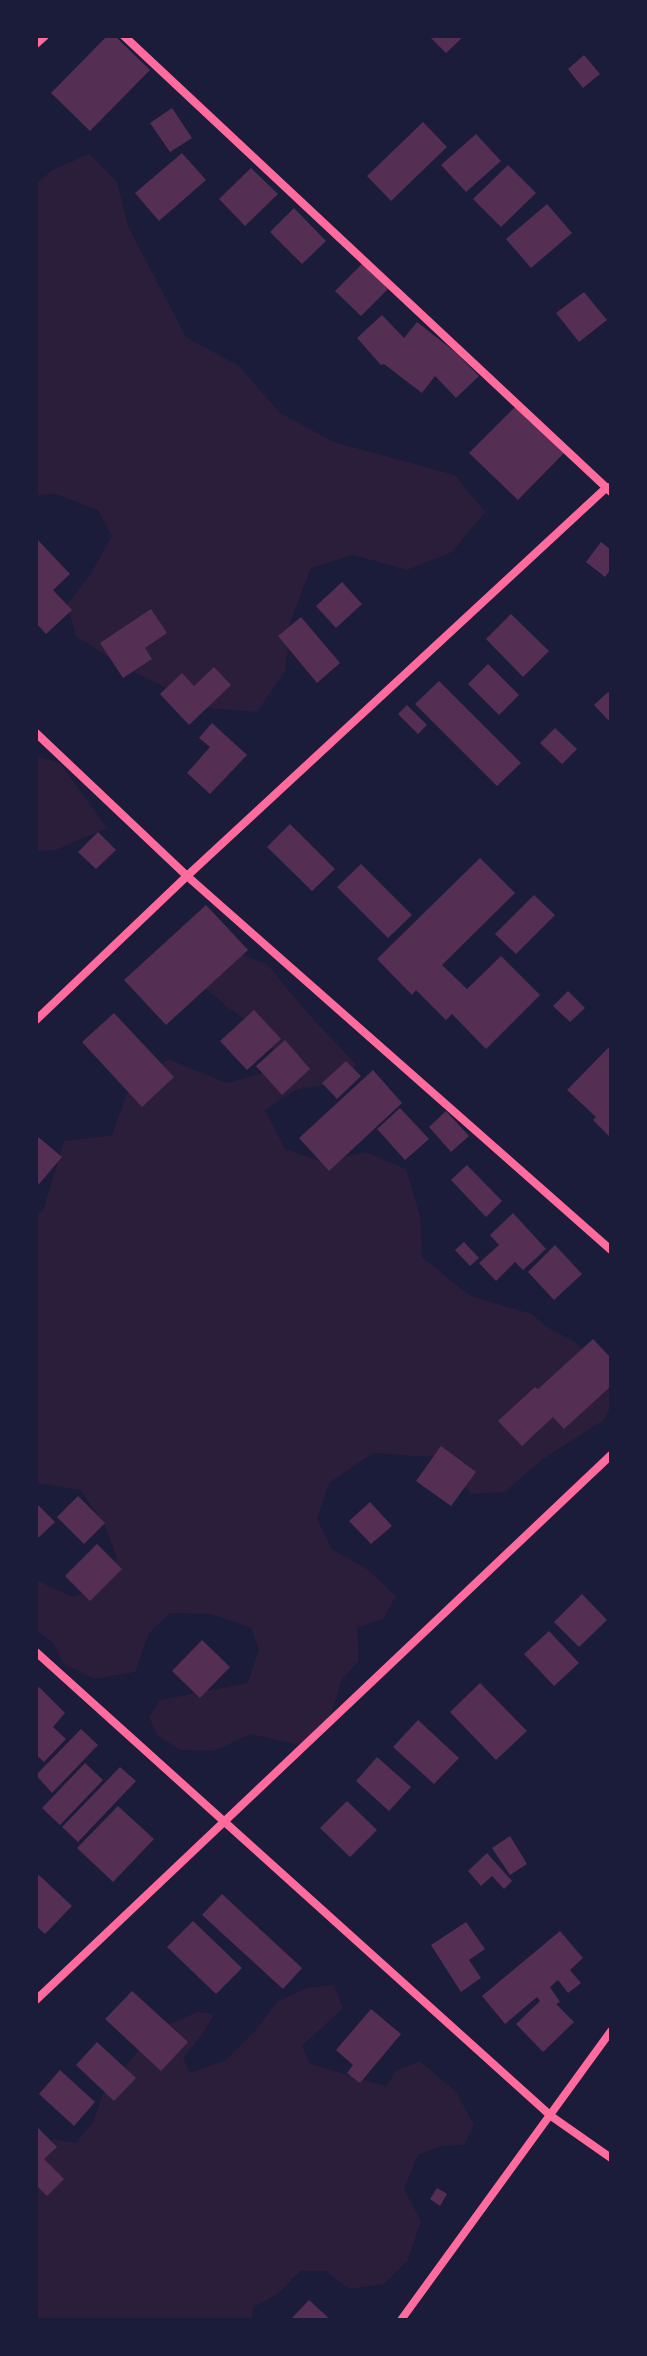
<!DOCTYPE html>
<style>
body{margin:0}
#map{position:relative;width:647px;height:2356px;overflow:hidden;background:#1b1b3a;font-family:Bitter,serif}
canvas{display:block}
.frame{position:absolute;inset:0;border:38px solid #1b1b3a;pointer-events:none}
</style>
<div id="map">
<canvas width="647" height="2356"></canvas>
<div class="frame"></div>
</div>
<script>
const ctx = document.querySelector('canvas').getContext('2d');
ctx.lineJoin = 'round';
function fill(path, color) {
  ctx.fillStyle = color;
  ctx.fill(path, 'evenodd');
}
function poly(rows) {
  const path = new Path2D();
  for (const r of rows) {
    path.moveTo(r[0], r[1]);
    for (let i = 2; i < r.length; i += 2) path.lineTo(r[i], r[i + 1]);
  }
  return path;
}
function strokePath(path, color, width, dash) {
  ctx.strokeStyle = color;
  ctx.lineWidth = width;
  ctx.lineCap = dash ? 'butt' : 'round';
  ctx.setLineDash(dash || []);
  ctx.stroke(path);
}
fill(poly([
 [89,154,117,182,129,228,186,337,239,366,280,413,334,442,455,475,485,512,452,552,407,570,353,555,311,568,291,620,285,671,257,712,207,708,120,665,76,636,67,604,90,575,112,536,98,510,55,494,36,495,36,184,52,170],
 [36,756,60,763,107,828,56,850,36,851],
 [225,948,267,964,311,1017,356,1064,344,1083,297,1089,265,1110,285,1149,322,1162,366,1152,406,1169,420,1216,422,1257,470,1296,532,1314,547,1327,575,1342,601,1367,611,1385,611,1406,604,1420,543,1459,505,1492,471,1494,442,1456,413,1456,373,1453,329,1483,317,1519,332,1549,367,1569,396,1596,383,1619,357,1628,359,1661,342,1679,328,1725,298,1745,251,1734,214,1751,180,1750,157,1735,149,1717,160,1700,248,1683,259,1649,251,1628,211,1614,170,1613,149,1633,135,1672,94,1679,64,1664,53,1643,36,1630,36,1580,73,1597,103,1585,117,1558,104,1523,80,1490,36,1483,36,1214,43,1211,64,1141,112,1135,127,1093,168,1059,227,1083,274,1070,272,1038,227,1007,192,976],
 [334,1985,343,2008,302,2046,310,2064,386,2086,397,2070,420,2061,456,2092,474,2125,464,2145,441,2146,418,2155,404,2189,421,2221,408,2260,384,2284,350,2289,325,2271,300,2271,278,2294,254,2307,251,2320,36,2320,36,2155,53,2139,76,2143,93,2122,103,2094,154,2031,197,2012,214,2014,203,2034,183,2058,190,2073,226,2060,254,2032,277,2002,306,1988]
]), '#2a1e3b');
fill(poly([
 [107,36,115,36,150,70,90,131,51,93],
 [429,36,464,36,446,53],
 [584,55,600,74,583,88,568,69],
 [172,108,192,138,170,152,150,123],
 [423,122,447,147,391,201,367,176],
 [476,134,501,161,466,192,441,165],
 [182,153,206,180,159,221,135,193],
 [508,165,536,193,501,227,473,199],
 [251,168,278,194,245,226,219,199],
 [547,204,572,233,531,268,506,239],
 [294,208,326,241,302,264,270,232],
 [363,263,388,289,361,316,335,291],
 [584,292,607,320,579,342,556,313],
 [382,315,404,338,417,322,454,351,479,376,456,398,435,376,422,393,384,364,381,365,357,338],
 [516,406,564,453,518,500,469,453],
 [36,538,70,574,53,590,72,610,46,634,36,623],
 [601,542,611,550,611,569,605,577,586,562],
 [342,582,362,604,336,628,316,606],
 [151,609,167,633,145,648,152,659,123,678,100,643],
 [511,614,549,651,523,677,486,639],
 [301,617,340,663,317,683,278,636],
 [488,664,519,695,499,715,468,684],
 [214,667,231,685,189,725,160,694,182,673,194,686],
 [439,681,521,763,497,786,415,704],
 [608,692,611,695,611,723,594,705],
 [407,705,427,725,418,734,398,714],
 [212,723,247,755,210,794,187,773,210,747,199,738],
 [555,728,577,749,562,764,540,743],
 [290,824,335,869,312,891,267,847],
 [98,832,116,850,96,869,78,852],
 [480,858,515,893,442,965,467,989,501,956,540,995,486,1049,452,1014,446,1020,416,990,412,995,377,959],
 [361,864,412,915,388,938,337,887],
 [534,895,555,915,516,954,495,934],
 [206,905,248,950,166,1025,124,980],
 [568,991,585,1008,570,1022,553,1006],
 [254,1010,281,1039,247,1070,220,1041],
 [114,1013,174,1077,142,1107,82,1042],
 [285,1040,310,1069,282,1095,256,1066],
 [611,1045,611,1138,593,1120,596,1117,567,1090],
 [346,1061,361,1076,337,1099,322,1083],
 [373,1070,402,1103,329,1171,299,1138],
 [400,1108,429,1139,405,1160,377,1129],
 [446,1111,469,1136,451,1152,429,1127],
 [36,1135,62,1157,39,1184,36,1182],
 [467,1165,502,1201,486,1217,451,1180],
 [513,1213,546,1249,523,1270,515,1262,496,1281,479,1263,499,1245,490,1235],
 [464,1242,479,1258,470,1266,455,1250],
 [555,1245,582,1274,554,1300,528,1272],
 [593,1339,611,1358,611,1386,564,1429,553,1417,522,1446,498,1421,535,1387,538,1389],
 [441,1446,476,1472,451,1506,416,1481],
 [78,1496,105,1523,84,1544,57,1517],
 [370,1502,392,1526,371,1544,349,1521],
 [36,1503,55,1522,36,1540],
 [97,1544,122,1569,90,1601,65,1576],
 [582,1594,607,1620,579,1647,554,1622],
 [549,1631,579,1663,554,1686,524,1654],
 [202,1640,230,1667,200,1698,172,1671],
 [480,1683,527,1731,496,1760,450,1712],
 [39,1687,65,1713,53,1727,66,1739,44,1762,36,1755,36,1690],
 [418,1720,459,1758,434,1784,393,1747],
 [81,1729,98,1745,52,1793,36,1775],
 [377,1757,411,1787,389,1811,356,1781],
 [85,1763,103,1780,60,1825,42,1808],
 [120,1767,136,1781,78,1842,62,1827],
 [347,1801,377,1830,350,1857,320,1828],
 [118,1806,154,1839,113,1882,77,1848],
 [510,1836,527,1864,510,1875,492,1848],
 [487,1853,512,1881,504,1889,492,1876,481,1886,468,1871],
 [39,1875,72,1906,45,1934,36,1926,36,1878],
 [222,1894,302,1968,283,1989,202,1915],
 [193,1921,242,1968,216,1994,167,1947],
 [466,1922,485,1949,469,1960,481,1978,461,1992,431,1945],
 [560,1931,583,1958,570,1970,581,1983,568,1993,558,1980,550,1987,560,2002,556,2004,574,2022,543,2052,516,2024,540,2001,537,1997,505,2024,482,1996],
 [132,1991,188,2042,161,2071,105,2019],
 [371,2009,401,2034,360,2083,347,2073,353,2065,336,2050],
 [97,2042,136,2078,114,2101,76,2065],
 [60,2070,95,2102,74,2126,39,2094],
 [36,2126,57,2147,44,2159,64,2179,47,2196,36,2185],
 [437,2188,447,2194,440,2206,430,2199],
 [309,2300,331,2320,290,2320]
]), '#542f53');
strokePath(poly([
 [124,36,611,492],
 [36,44,45,36],
 [36,733,187,876,611,1250],
 [36,1020,187,876,607,487],
 [36,1652,551,2116,611,2158],
 [36,2000,611,1455],
 [401,2320,611,2031]
]), '#ff6b9d', 8);
</script>
